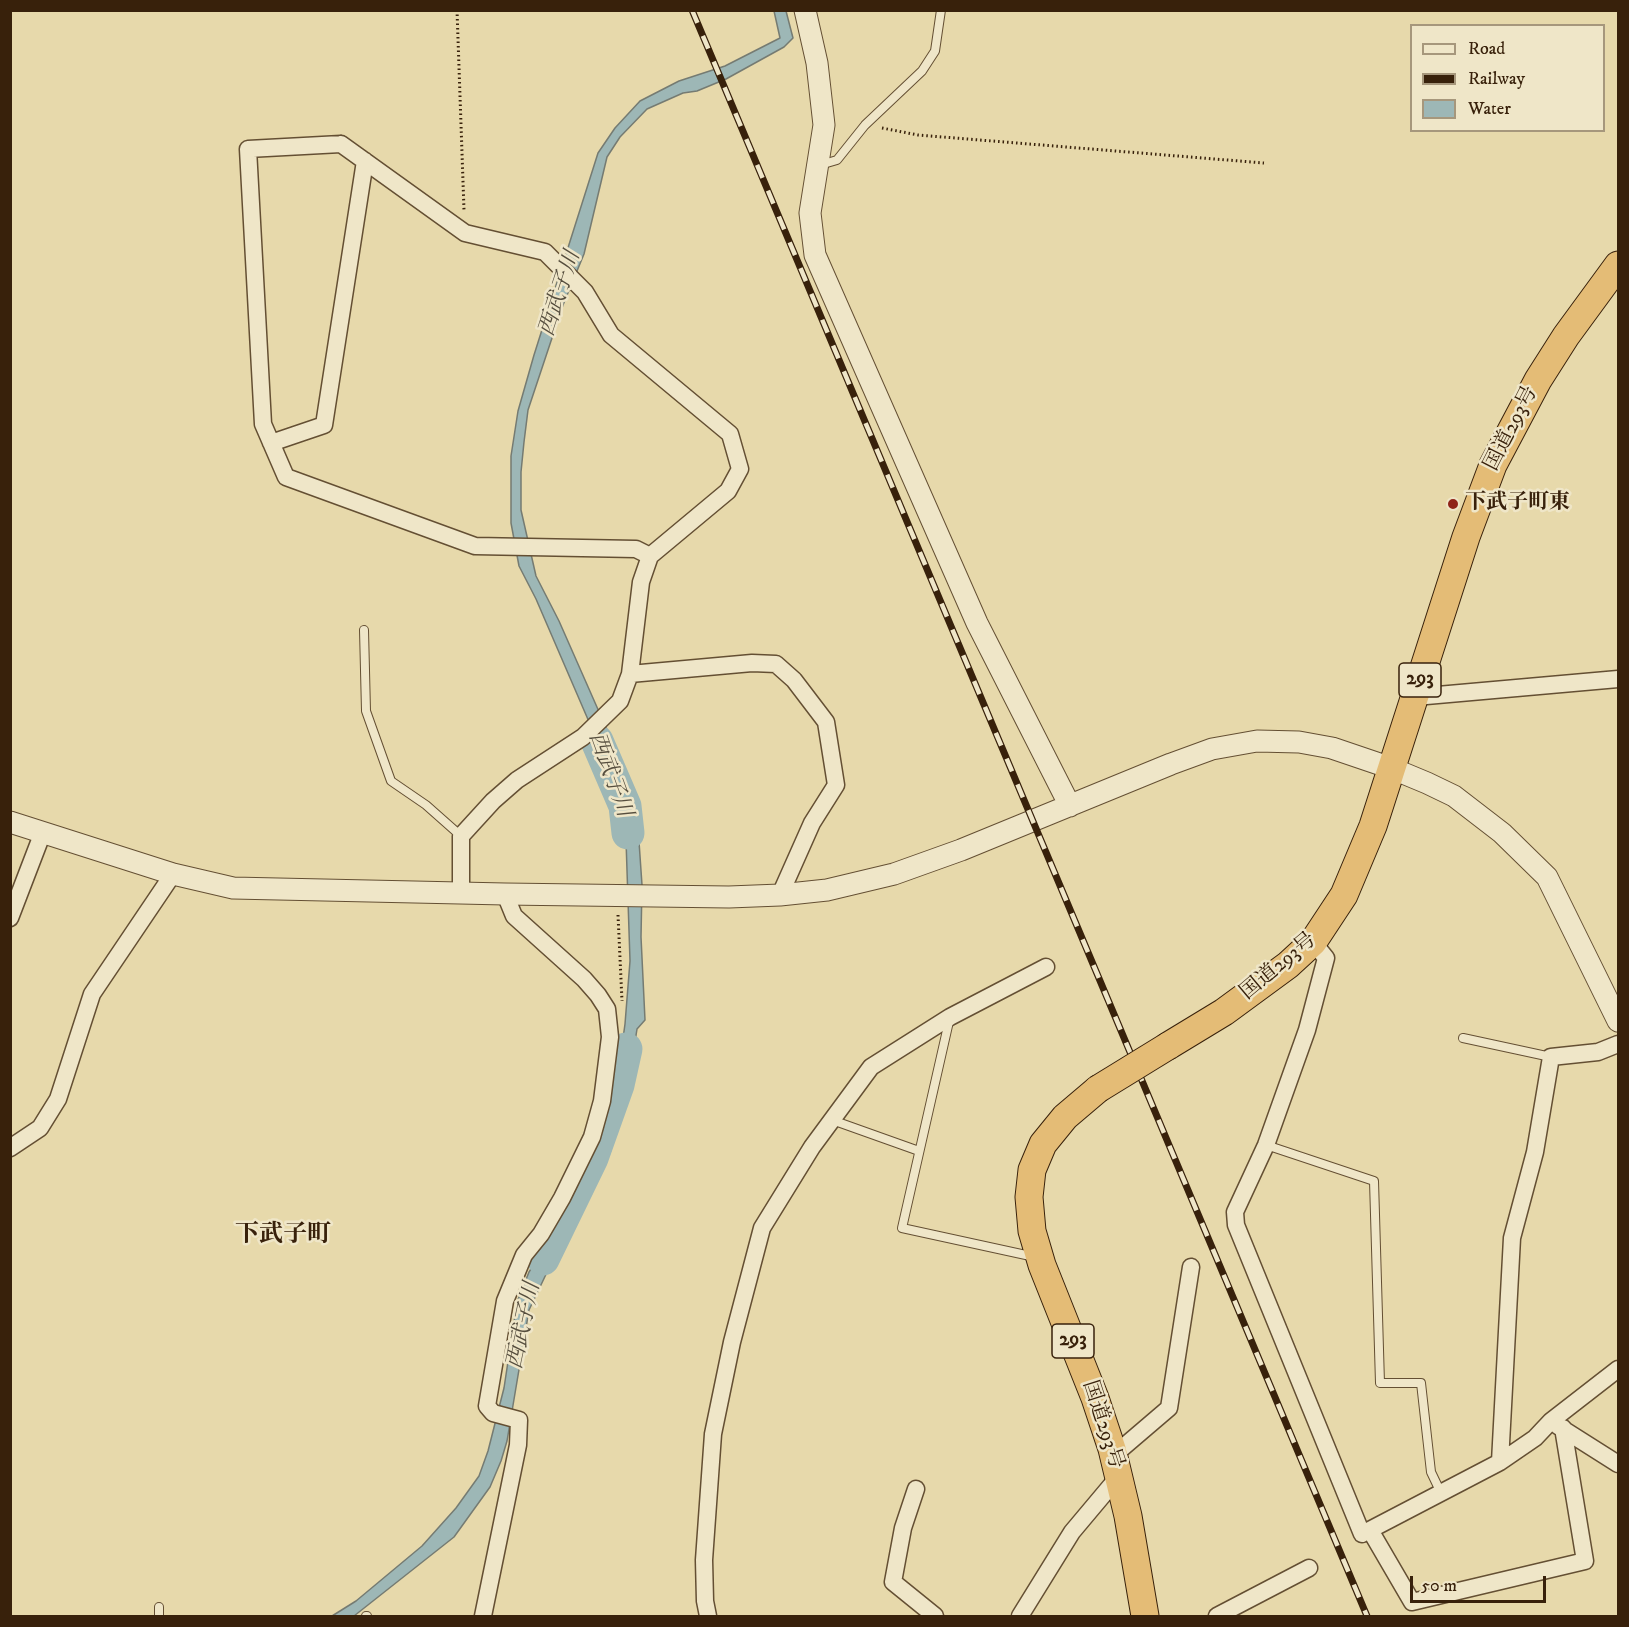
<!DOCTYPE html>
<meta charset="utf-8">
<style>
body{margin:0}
#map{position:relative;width:1629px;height:1627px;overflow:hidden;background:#e7d9ab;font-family:"IM FELL DW Pica",serif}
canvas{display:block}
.frame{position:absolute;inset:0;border:12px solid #38210b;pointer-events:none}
.legend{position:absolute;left:1410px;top:24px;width:195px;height:108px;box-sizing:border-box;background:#efe6c8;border:2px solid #a6977c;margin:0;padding:8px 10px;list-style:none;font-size:18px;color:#38210b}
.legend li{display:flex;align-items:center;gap:12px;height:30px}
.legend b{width:30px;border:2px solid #a6977c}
.scale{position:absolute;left:1410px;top:1576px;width:136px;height:27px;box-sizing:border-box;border:3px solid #38210b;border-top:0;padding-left:8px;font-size:18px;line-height:21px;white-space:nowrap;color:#38210b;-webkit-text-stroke:4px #efe6c8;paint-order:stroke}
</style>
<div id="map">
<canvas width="1629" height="1627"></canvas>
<div class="frame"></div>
<ul class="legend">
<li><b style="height:8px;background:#efe6c8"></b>Road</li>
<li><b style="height:8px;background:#38210b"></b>Railway</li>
<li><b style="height:16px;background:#9db7b6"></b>Water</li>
</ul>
<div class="scale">50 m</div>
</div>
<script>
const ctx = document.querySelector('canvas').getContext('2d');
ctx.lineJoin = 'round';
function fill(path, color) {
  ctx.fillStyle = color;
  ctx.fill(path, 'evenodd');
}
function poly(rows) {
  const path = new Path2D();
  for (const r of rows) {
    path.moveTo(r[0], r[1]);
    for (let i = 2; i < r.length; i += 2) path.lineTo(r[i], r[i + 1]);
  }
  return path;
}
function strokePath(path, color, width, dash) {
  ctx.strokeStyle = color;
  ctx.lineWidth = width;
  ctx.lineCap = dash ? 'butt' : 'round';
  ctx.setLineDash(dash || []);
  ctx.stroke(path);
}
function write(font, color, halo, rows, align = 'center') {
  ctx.font = font + ' "IM FELL DW Pica","Noto Serif JP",serif';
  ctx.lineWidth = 5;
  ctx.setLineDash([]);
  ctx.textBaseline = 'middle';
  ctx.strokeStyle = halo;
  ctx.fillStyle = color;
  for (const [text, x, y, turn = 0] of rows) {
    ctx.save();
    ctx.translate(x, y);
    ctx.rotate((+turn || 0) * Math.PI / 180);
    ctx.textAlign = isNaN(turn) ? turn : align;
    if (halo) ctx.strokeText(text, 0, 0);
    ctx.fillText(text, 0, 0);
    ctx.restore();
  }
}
const water = poly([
 [774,11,786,11,793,38,784,47,726,79,697,91,683,93,647,109,620,137,607,157,584,254,563,305,528,410,524,442,521,472,521,510,536,576,559,621,615,748,626,780,638,827,642,885,641,937,645,1020,637,1029,628,1087,621,1114,610,1153,591,1195,570,1224,529,1310,507,1441,501,1461,490,1487,454,1537,354,1616,332,1616,356,1601,422,1546,456,1508,479,1476,488,1451,504,1388,517,1302,529,1272,573,1203,592,1166,614,1103,625,1024,630,961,626,840,618,789,536,599,519,566,511,523,511,456,518,411,534,355,598,153,615,128,640,101,679,81,725,66,780,38,774,11]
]);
fill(water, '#9db7b6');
strokePath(water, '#757b72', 1.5);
strokePath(poly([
 [597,741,625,806,628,833],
 [543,1259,592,1158,618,1085,626,1049]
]), '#9db7b6', 33);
const service = poly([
 [820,165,837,160,865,125,922,71,935,51,941,10],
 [364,630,366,711,391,781,426,805,461,836],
 [950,1017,902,1228,1035,1257],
 [1463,1038,1551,1057],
 [832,1120,919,1151],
 [1266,1145,1374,1181,1380,1383,1421,1383,1431,1472,1441,1493],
 [159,1607,159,1616],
 [366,1616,367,1616]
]);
const minor = poly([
 [341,144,465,233,545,252,585,292,611,335,730,434,740,469,728,491,650,556,636,549,475,546,286,477,263,424,248,149,341,144],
 [271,443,324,425,365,161],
 [630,674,752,663,776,664,794,680,826,722,836,785,812,823,780,895],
 [1415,697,1618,679],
 [461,892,461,836,493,801,517,780,583,737,620,701,630,674,641,582,650,556],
 [10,918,43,832],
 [1313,942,1326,958,1307,1030,1266,1145,1235,1212,1236,1225,1362,1534,1500,1462,1535,1438,1551,1421,1618,1369],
 [10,1148,40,1128,58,1099,92,994,173,874],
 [1558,1426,1618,1464],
 [1114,1455,1169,1408,1191,1267],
 [1500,1462,1512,1238,1535,1152,1551,1057,1598,1052,1618,1044],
 [916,1489,903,1528,893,1582,935,1616],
 [1370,1530,1412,1602,1585,1561,1563,1428],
 [483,1616,518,1445,519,1420,493,1413,487,1406,505,1301,524,1255,541,1234,562,1198,592,1137,602,1101,610,1037,607,1009,598,995,584,979,514,916,505,894],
 [708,1616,705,1601,704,1560,713,1434,732,1342,762,1228,812,1147,871,1067,950,1017,1046,967],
 [1020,1616,1072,1532,1119,1476],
 [1217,1616,1309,1568]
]);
const tertiary = poly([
 [805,10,817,63,824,125,810,213,815,255,977,623,1070,806],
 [10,822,173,874,233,888,505,894,729,897,780,895,827,890,894,874,961,850,1171,764,1212,749,1257,741,1299,742,1332,748,1391,768,1427,783,1454,796,1502,833,1547,877,1618,1021]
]);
const trunk = poly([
 [1168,1046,1224,1012,1288,965,1313,942,1344,895,1373,826,1466,537,1493,465,1538,380,1566,336,1618,265],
 [1098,1089,1065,1117,1043,1144,1032,1170,1029,1197,1032,1231,1042,1265,1095,1398,1112,1449,1128,1516,1145,1616]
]);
strokePath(service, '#644f33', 10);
strokePath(minor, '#644f33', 19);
strokePath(tertiary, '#644f33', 23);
strokePath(trunk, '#38210b', 29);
strokePath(poly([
 [457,10,464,210],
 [882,128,918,135,1264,163],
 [618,915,622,1001]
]), '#38210b', 3, [1.5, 3]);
strokePath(service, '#efe6c8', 8);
strokePath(minor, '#efe6c8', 16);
strokePath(tertiary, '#efe6c8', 21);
strokePath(trunk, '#e4bc76', 27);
const rail = poly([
 [692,10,1367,1616]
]);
strokePath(rail, '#38210b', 7);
strokePath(rail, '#efe6c8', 4.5, [14]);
const trunkBridge = poly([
 [1098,1089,1168,1046]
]);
strokePath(trunkBridge, '#38210b', 29, []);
strokePath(trunkBridge, '#e4bc76', 27);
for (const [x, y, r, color] of [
 [1453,504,6,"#8f2418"]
]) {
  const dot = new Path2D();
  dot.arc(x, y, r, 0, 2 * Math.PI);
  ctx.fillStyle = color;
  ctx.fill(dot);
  strokePath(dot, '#efe6c8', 2);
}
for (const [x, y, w] of [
 [1420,680,42],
 [1073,1341,42]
]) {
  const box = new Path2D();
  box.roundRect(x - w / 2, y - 17, w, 34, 4.5);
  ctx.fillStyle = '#efe6c8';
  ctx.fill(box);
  strokePath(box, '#38210b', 1.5);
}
write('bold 20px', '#38210b', null, [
 ["293",1420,680],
 ["293",1073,1341]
]);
write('21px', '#38210b', '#efe6c8', [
 ["国道293号",1512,429,-63],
 ["国道293号",1279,967,-40],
 ["国道293号",1102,1425,72]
]);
write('bold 21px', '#38210b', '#efe6c8', [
 ["下武子町東",1465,504]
], 'left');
write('italic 22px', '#564e3e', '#efe6c8', [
 ["西武子川",561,294,-72],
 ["西武子川",609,775,70],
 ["西武子川",525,1326,-78]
]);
write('bold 24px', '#38210b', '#efe6c8', [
 ["下武子町",283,1236]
]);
</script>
